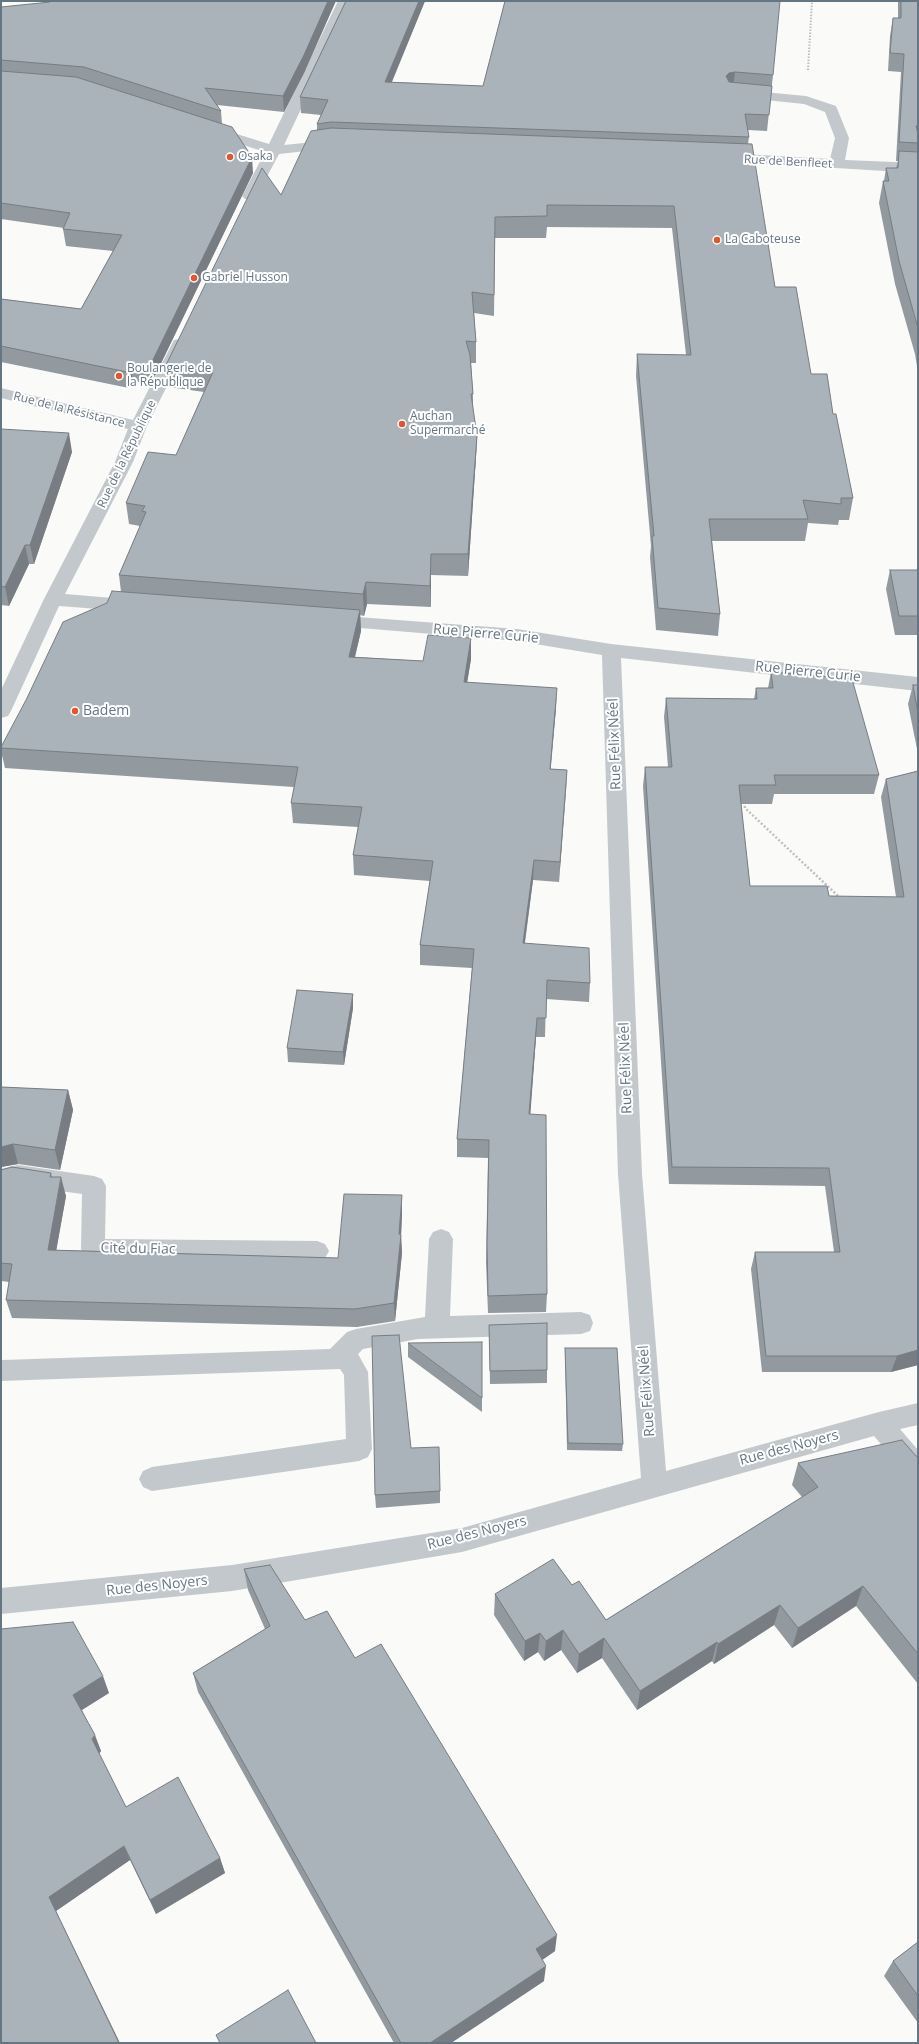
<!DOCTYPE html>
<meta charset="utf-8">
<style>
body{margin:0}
#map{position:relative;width:919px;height:2044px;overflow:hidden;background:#fafaf8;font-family:"Open Sans",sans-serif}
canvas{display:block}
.frame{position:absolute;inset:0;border:2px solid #657683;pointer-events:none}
</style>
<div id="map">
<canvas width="919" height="2044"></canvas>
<div class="frame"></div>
</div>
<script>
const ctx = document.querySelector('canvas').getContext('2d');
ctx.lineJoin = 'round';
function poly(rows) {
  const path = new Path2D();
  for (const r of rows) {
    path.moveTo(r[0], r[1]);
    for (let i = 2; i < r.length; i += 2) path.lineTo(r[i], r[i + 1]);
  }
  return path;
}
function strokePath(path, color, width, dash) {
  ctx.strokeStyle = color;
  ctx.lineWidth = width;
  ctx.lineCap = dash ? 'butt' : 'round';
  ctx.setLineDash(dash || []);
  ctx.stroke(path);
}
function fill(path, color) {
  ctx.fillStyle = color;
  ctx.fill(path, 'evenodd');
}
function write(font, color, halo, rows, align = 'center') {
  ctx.font = font + ' "Open Sans",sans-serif';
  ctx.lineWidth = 4;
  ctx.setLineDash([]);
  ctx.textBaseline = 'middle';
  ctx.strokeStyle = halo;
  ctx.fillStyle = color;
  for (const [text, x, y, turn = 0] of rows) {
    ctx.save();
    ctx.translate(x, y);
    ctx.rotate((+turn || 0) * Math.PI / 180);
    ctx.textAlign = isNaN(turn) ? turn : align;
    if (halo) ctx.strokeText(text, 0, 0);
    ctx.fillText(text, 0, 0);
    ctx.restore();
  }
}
strokePath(poly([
 [808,70,812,1]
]), '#bbbfc2', 2, [1.5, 1.5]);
strokePath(poly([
 [744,802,745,808,837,895,838,899]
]), '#bbbfc2', 2.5, [2, 2]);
fill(poly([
 [338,1,352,1,284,145,333,140,338,141,340,144,338,147,333,148,279,154,255,199,245,199,242,196,265,152,206,133,204,130,206,127,211,126,269,144,338,1],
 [742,90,806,96,836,106,849,138,845,160,918,163,918,173,720,161,717,158,720,155,725,153,830,159,835,138,825,112,804,104,737,97,735,94,737,91,742,90],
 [180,339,186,340,188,344,147,426,133,462,65,594,137,600,144,602,146,606,144,610,137,612,59,606,11,711,8,716,1,718,1,690,44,599,115,462,128,429,1,398,1,388,133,420,172,344,174,340,180,339],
 [331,615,517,629,611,644,918,677,918,691,621,658,642,1174,666,1471,879,1412,918,1403,918,1425,900,1429,918,1450,918,1481,909,1477,874,1436,462,1552,232,1591,1,1614,1,1588,232,1565,462,1528,641,1478,618,1174,602,655,517,641,324,625,322,621,324,617,331,615],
 [18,1165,94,1176,102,1179,106,1186,105,1239,317,1241,325,1244,329,1251,325,1258,317,1261,93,1259,85,1256,81,1249,82,1194,18,1185,1,1189,1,1169,18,1165],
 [441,1229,449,1232,453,1239,450,1316,581,1312,590,1315,593,1323,590,1331,581,1334,418,1339,363,1349,358,1354,368,1372,372,1449,368,1457,359,1461,152,1491,143,1487,139,1479,143,1471,152,1467,346,1439,344,1375,340,1369,1,1381,1,1361,3,1360,330,1349,347,1332,356,1329,425,1317,429,1239,433,1232,441,1229]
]), '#c3c8cc');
fill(poly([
 [346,1,425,1,392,82,483,86,505,1,773,75,767,131,748,130,749,137,748,144,775,287,811,374,833,414,853,498,849,520,839,520,838,525,808,523,805,541,712,541,720,614,718,636,656,630,650,557,651,546,636,376,637,354,686,355,672,228,547,227,546,238,495,238,494,316,474,313,476,342,476,363,471,363,473,394,473,411,477,436,476,457,468,576,431,575,431,607,367,604,364,616,360,615,361,631,355,657,423,661,471,638,471,659,467,682,556,708,550,769,567,770,559,882,533,880,525,943,590,983,589,1002,546,999,545,1037,536,1037,530,1114,547,1294,546,1312,488,1313,486,1262,488,1158,457,1157,457,1139,472,968,420,965,420,945,430,881,354,875,353,855,358,827,293,823,291,803,294,787,5,768,1,751,1,747,107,603,121,592,119,575,140,526,129,524,126,503,176,455,204,392,169,387,166,365,281,195,317,130,317,124,321,115,301,113,300,97],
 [898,1,918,1,918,372,915,354,895,284,879,203,883,181,884,181,886,168,896,168,898,161,896,161,901,72,888,71,890,36,893,18,898,18],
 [1,7,305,71,284,112,217,105,221,111,222,124,253,173,151,384,133,381,129,388,1,362,1,299,81,309,113,251,66,246,63,229,64,228,1,219],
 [1,429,72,452,34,564,29,564,9,606,1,605],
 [890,570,918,570,918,635,895,635,886,589],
 [771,672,879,775,874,794,774,794,772,804,741,804,750,886,829,896,896,897,881,797,886,779,918,771,918,1365,891,1372,762,1372,751,1269,755,1252,834,1252,825,1186,669,1184,643,786,645,767,668,767,664,717,666,698,754,699,756,688,768,688],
 [913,685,918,685,918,754,908,704],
 [353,1008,344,1065,288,1062,287,1048],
 [1,1087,68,1090,73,1110,60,1170,18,1164,1,1167],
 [1,1170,51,1173,52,1177,66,1196,56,1250,338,1258,402,1214,401,1236,402,1253,395,1321,357,1327,12,1318,6,1300,9,1282,1,1281],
 [489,1325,547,1370,547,1383,490,1384],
 [408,1343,482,1398,482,1412,408,1357],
 [565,1348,623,1444,622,1451,567,1450,565,1355],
 [411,1448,440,1491,440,1503,376,1508,375,1495],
 [916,1456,918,1457,918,1684,856,1606,792,1648,774,1625,714,1664,712,1661,637,1710,602,1658,577,1673,561,1650,544,1661,538,1652,524,1661,494,1615,495,1594,572,1585,606,1620,802,1497,792,1485,798,1463],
 [244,1569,305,1620,355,1658,555,1951,542,1960,544,1981,451,2043,394,2043,198,1692,193,1673,265,1629,248,1590],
 [1,1629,109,1693,82,1710,101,1751,99,1754,126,1807,220,1858,225,1873,156,1914,130,1860,56,1911,1,2043],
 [918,1942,918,2023,884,1976,893,1961]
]), '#929a9f');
fill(poly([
 [328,1,336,1,305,71,284,112,283,96],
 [419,1,425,1,385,98,385,82],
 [735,72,733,88,726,76,729,73],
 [252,157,253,173,151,384,149,368],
 [130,365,133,381,129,388,127,372],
 [69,433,72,452,34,564,30,545],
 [477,436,476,457,468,576,468,554],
 [25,545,29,564,9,606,5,587],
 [431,554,431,607,430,586],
 [366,582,367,604,364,616,363,594],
 [360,610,361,631,350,677,349,657],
 [471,638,471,659,464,702,464,682],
 [557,688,556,708,549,789,550,769],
 [567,770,566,791,559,882,560,862],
 [534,860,533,880,522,962,523,943],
 [353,994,353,1008,344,1065,343,1052],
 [537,1018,536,1037,529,1133,529,1114],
 [68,1090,73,1110,60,1170,55,1150],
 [13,1144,18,1164,1,1167,1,1147],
 [61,1177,66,1196,53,1269,48,1250],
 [402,1195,402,1214,401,1236,402,1253,395,1321,394,1303],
 [918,1350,918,1365,891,1372,897,1356],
 [863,1586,856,1606,792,1648,798,1628],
 [780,1605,774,1625,714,1664,718,1644],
 [563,1630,561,1650,544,1661,546,1641],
 [540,1633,538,1652,524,1661,525,1641],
 [604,1638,602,1658,577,1673,579,1654],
 [717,1642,712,1661,637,1710,640,1691],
 [103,1676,109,1693,80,1711,73,1695],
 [95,1735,101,1751,98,1755,92,1739],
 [124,1846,130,1860,56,1911,120,2043,119,2043,49,1897],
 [220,1858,225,1873,156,1914,150,1900],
 [557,1935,555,1951,535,1965,536,1949],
 [546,1966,544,1981,451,2043,430,2043]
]), '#777d82');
const building = poly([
 [50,1,328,1,304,55,283,96,205,88,221,111,84,67,1,60,1,7,50,2,50,1],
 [346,1,419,1,385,82,483,86,505,1,780,1,773,75,735,72,729,73,726,76,729,82,772,86,769,115,745,114,749,137,331,122,317,124,328,100,300,97,346,1],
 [901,1,918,1,918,126,916,126,918,134,918,143,899,142,904,54,890,53,893,18,901,18,901,1],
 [1,71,76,77,232,127,252,157,149,368,130,365,127,372,1,346,1,299,81,309,122,235,63,229,70,213,1,203,1,71],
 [331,128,752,144,775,287,796,287,811,374,827,374,833,414,836,414,853,498,841,498,841,504,803,500,808,519,709,519,720,614,658,608,652,536,654,536,637,354,691,355,674,206,547,205,547,216,495,217,494,295,472,292,476,342,466,341,470,355,473,394,471,394,477,436,468,554,431,554,430,586,366,582,363,594,119,575,146,512,142,511,145,506,126,503,148,452,176,455,213,372,166,365,262,168,281,195,311,131,331,128],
 [899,151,918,152,918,328,899,261,883,181,889,181,886,168,898,168,899,151],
 [1,429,69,433,30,545,25,545,5,587,1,586,1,429],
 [890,570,918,570,918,616,899,616,890,570],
 [112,591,360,610,349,657,423,661,428,635,471,638,464,682,557,688,550,769,567,770,560,862,534,860,523,943,589,948,590,983,547,980,546,1018,537,1018,529,1114,546,1115,547,1294,488,1296,487,1244,489,1140,457,1139,474,949,420,945,433,861,353,855,362,807,291,803,298,767,1,748,1,747,26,700,63,622,107,603,112,591],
 [771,672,852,679,879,775,774,775,776,785,739,785,750,886,827,886,829,896,904,897,886,779,918,771,918,1350,897,1356,766,1356,755,1252,840,1252,829,1168,672,1167,645,767,672,767,666,698,757,699,756,688,773,688,771,672],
 [913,685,918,685,918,713,913,685],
 [297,990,353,994,343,1052,287,1048,297,990],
 [1,1087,68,1090,55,1150,13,1144,1,1147,1,1087],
 [12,1167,51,1173,50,1177,61,1177,48,1250,338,1258,344,1194,402,1195,399,1234,401,1235,394,1303,355,1309,6,1300,12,1264,1,1263,1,1170,12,1167],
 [547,1323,547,1370,490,1371,489,1325,547,1323],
 [399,1335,411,1448,439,1447,440,1491,375,1495,372,1336,399,1335],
 [482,1342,482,1398,408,1343,482,1342],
 [565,1348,617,1348,623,1444,568,1443,565,1348],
 [902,1440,916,1456,918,1457,918,1654,863,1586,798,1628,780,1605,718,1644,717,1642,640,1691,604,1638,579,1654,563,1630,546,1641,540,1633,525,1641,495,1594,553,1559,572,1585,579,1581,606,1620,818,1487,798,1463,902,1440],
 [270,1565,305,1620,327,1611,355,1658,381,1644,557,1935,536,1949,546,1966,430,2043,401,2043,193,1673,270,1626,244,1569,270,1565],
 [73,1622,103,1676,73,1695,95,1735,92,1739,126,1807,178,1777,220,1858,150,1900,124,1846,49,1897,119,2043,1,2043,1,1629,73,1622],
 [918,1942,918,1996,893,1961,918,1942],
 [288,1990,316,2043,220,2043,216,2035,288,1990]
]);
fill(building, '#aab3b9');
strokePath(building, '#777d82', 1);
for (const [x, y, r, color] of [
 [230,157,4,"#e4572e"],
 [717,240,4,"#e4572e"],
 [194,278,4,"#e4572e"],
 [119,376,4,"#e4572e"],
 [402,424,4,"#e4572e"],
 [75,711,4,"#e4572e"]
]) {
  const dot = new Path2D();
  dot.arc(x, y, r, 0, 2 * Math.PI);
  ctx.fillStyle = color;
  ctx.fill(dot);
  strokePath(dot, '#fff', 1.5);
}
write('12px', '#657683', '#fff', [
 ["Osaka",238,157],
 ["La Caboteuse",725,240],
 ["Gabriel Husson",202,278],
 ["Boulangerie de",127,369],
 ["la République",127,383],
 ["Auchan",410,417],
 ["Supermarché",410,431]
], 'left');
write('12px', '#657683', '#fff', [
 ["Rue de Benfleet",788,162,3],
 ["Rue de la Résistance",69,410,14],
 ["Rue de la République",127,454,-64]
]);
write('14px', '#657683', '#fff', [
 ["Rue Pierre Curie",486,634,5],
 ["Rue Pierre Curie",808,672,6],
 ["Rue Félix Néel",615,744,-92],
 ["Rue Félix Néel",626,1068,-92],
 ["Cité du Fiac",138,1249,1],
 ["Rue Félix Néel",647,1391,-94],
 ["Rue des Noyers",789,1448,-15],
 ["Rue des Noyers",477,1533,-14],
 ["Rue des Noyers",157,1586,-6]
]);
write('14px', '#657683', '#fff', [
 ["Badem",83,711]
], 'left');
</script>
